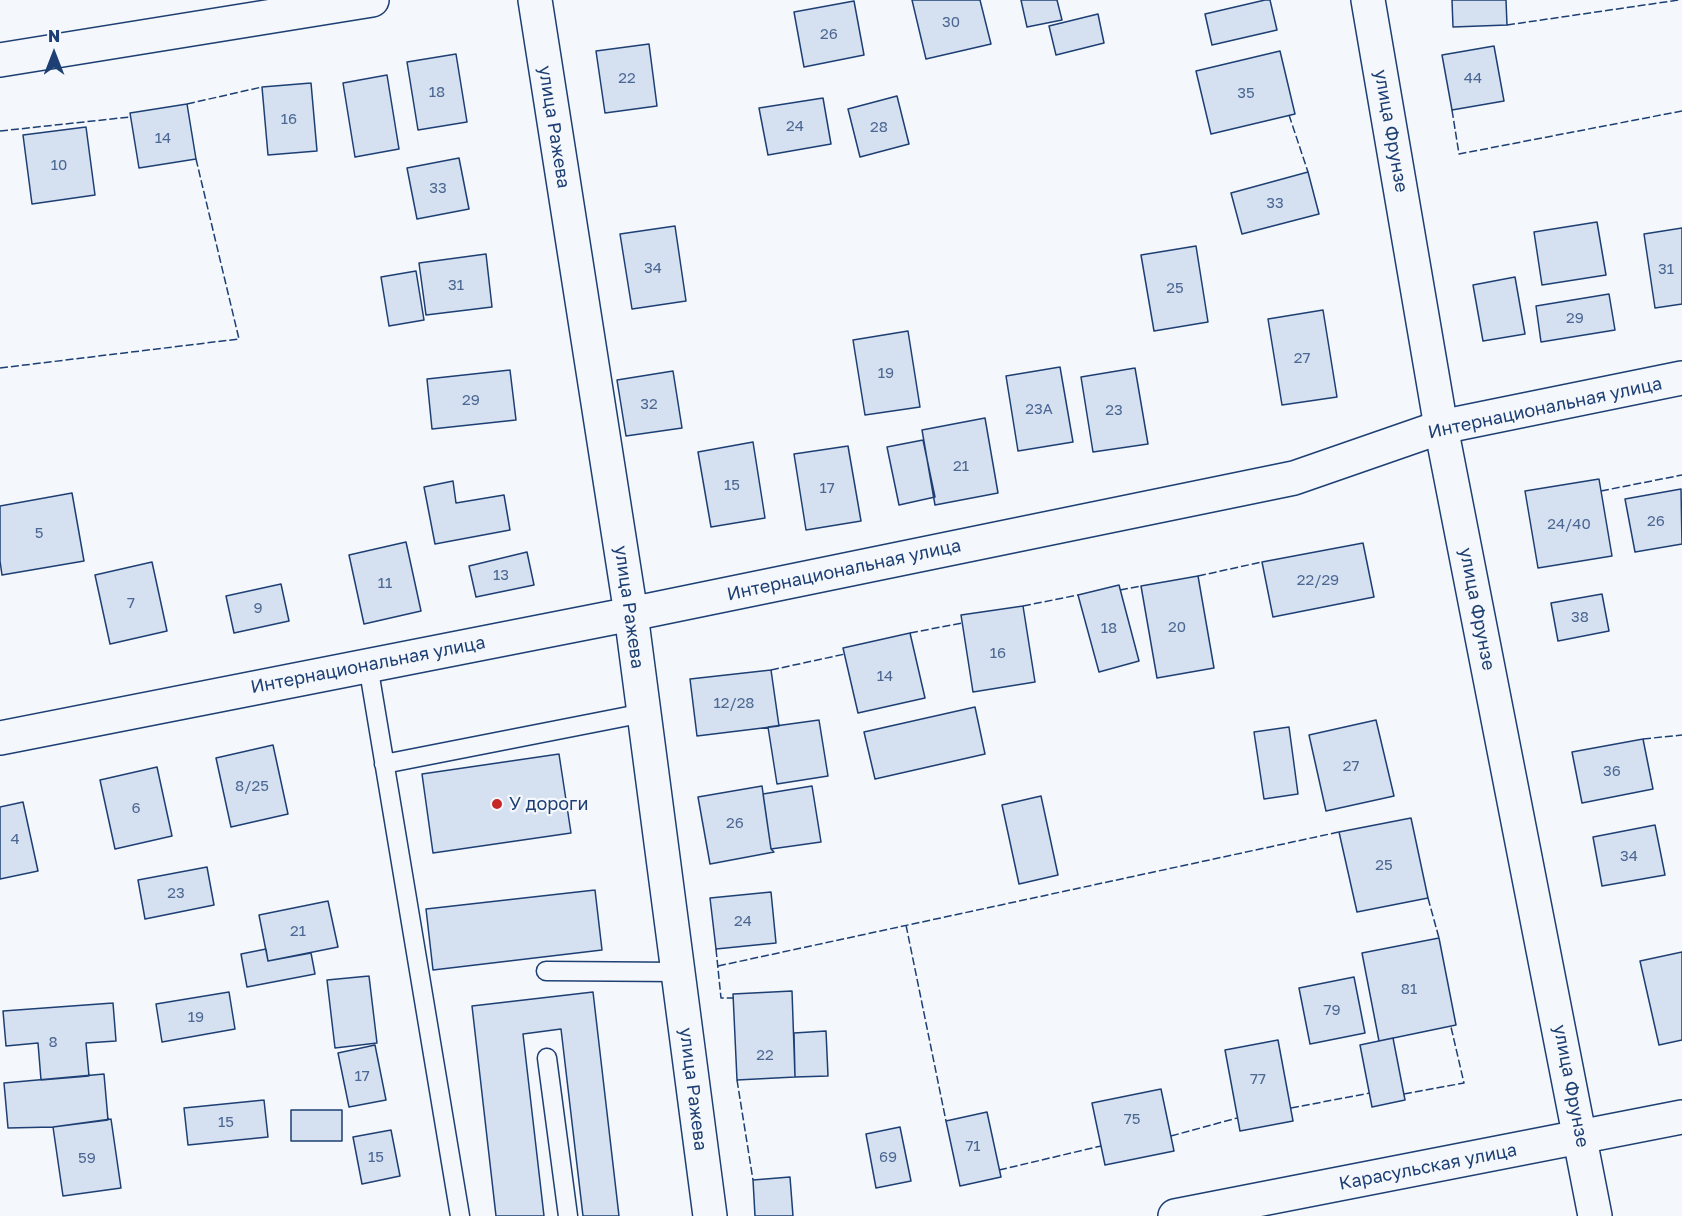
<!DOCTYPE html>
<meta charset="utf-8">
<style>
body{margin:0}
#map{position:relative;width:1682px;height:1216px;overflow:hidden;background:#f4f7fb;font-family:"Golos Text",sans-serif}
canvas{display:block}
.north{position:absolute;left:24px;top:24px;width:60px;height:60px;-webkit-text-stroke:4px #f4f7fb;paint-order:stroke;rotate:0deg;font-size:16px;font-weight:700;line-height:24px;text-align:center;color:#1d3f73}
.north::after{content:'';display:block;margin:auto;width:21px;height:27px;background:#1d3f73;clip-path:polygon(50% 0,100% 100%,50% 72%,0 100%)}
</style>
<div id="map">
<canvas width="1682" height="1216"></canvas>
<div class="north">N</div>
</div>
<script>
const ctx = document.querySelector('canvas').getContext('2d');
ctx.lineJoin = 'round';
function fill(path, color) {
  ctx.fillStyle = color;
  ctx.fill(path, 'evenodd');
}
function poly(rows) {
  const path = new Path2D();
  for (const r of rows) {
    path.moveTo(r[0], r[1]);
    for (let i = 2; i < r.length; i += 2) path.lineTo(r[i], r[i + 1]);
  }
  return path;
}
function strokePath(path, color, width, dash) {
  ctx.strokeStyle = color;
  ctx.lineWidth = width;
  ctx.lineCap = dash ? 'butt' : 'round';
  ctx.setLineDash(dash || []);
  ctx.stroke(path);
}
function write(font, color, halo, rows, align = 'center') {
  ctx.font = font + ' "Golos Text",sans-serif';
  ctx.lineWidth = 4.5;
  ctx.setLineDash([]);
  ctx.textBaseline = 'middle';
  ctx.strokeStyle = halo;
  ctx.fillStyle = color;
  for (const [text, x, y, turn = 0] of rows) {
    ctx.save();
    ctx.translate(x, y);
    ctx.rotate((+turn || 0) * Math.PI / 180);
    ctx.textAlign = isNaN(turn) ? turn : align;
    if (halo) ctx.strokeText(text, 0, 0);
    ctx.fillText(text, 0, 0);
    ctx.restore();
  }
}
const building = poly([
 [912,0,980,0,991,44,926,59,912,0],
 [1021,0,1057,0,1062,20,1027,27,1021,0],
 [1265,0,1270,0,1277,30,1212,45,1205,14,1265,0],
 [1452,0,1506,0,1507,25,1453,27,1452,0],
 [854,1,864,55,804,67,794,12,854,1],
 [1098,14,1104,43,1056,55,1049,26,1098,14],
 [649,44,657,106,605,113,596,51,649,44],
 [1494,46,1504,101,1452,110,1442,55,1494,46],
 [1280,51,1295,114,1211,134,1196,71,1280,51],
 [456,54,467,122,418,130,407,62,456,54],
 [387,75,399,149,355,157,343,83,387,75],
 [311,83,317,151,268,155,262,87,311,83],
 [897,96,909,144,860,157,848,109,897,96],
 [823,98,831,144,768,155,759,108,823,98],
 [187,104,196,159,139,168,130,113,187,104],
 [86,127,95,195,32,204,23,135,86,127],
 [459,158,469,209,417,219,407,168,459,158],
 [1308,172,1319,214,1242,234,1231,193,1308,172],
 [1597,222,1606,275,1542,285,1534,232,1597,222],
 [675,226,686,301,632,309,620,234,675,226],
 [1682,228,1682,304,1655,308,1644,234,1682,228],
 [1196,246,1208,322,1154,331,1141,255,1196,246],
 [486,254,492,307,426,315,419,263,486,254],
 [416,271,424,320,389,326,381,277,416,271],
 [1515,277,1525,334,1483,341,1473,285,1515,277],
 [1609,294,1615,330,1541,342,1536,306,1609,294],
 [1323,310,1337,397,1282,405,1268,319,1323,310],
 [908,331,920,407,865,415,853,340,908,331],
 [1060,367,1073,442,1018,451,1006,376,1060,367],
 [1135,368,1148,444,1093,452,1081,377,1135,368],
 [510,370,516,420,432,429,427,379,510,370],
 [673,371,682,428,626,436,617,380,673,371],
 [985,418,998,493,935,505,922,430,985,418],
 [923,440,935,497,899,505,887,447,923,440],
 [753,442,765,518,711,527,698,452,753,442],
 [848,446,861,521,806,530,794,454,848,446],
 [1599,479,1612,556,1538,568,1525,491,1599,479],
 [453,481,456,503,504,495,510,530,435,544,424,487,453,481],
 [1681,489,1682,544,1635,552,1625,499,1681,489],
 [72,493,84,561,2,575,0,561,0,506,72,493],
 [406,542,421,611,364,624,349,555,406,542],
 [1363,543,1374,597,1273,617,1262,562,1363,543],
 [527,552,534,585,476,597,469,566,527,552],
 [152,562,167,631,110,644,95,575,152,562],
 [1198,576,1214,668,1157,678,1141,586,1198,576],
 [281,584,289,621,234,633,226,596,281,584],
 [1119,585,1139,661,1099,672,1078,595,1119,585],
 [1602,594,1609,631,1558,641,1551,603,1602,594],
 [1023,606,1035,682,973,692,961,615,1023,606],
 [910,633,925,698,858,713,843,648,910,633],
 [771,670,779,726,697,736,690,679,771,670],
 [975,707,985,754,875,779,864,732,975,707],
 [819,720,828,776,777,784,768,727,819,720],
 [1376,720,1394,796,1326,811,1309,735,1376,720],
 [1289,727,1298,794,1264,799,1254,732,1289,727],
 [1643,739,1653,789,1582,803,1572,752,1643,739],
 [273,745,288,814,231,827,216,758,273,745],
 [559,754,571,833,433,853,422,774,559,754],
 [157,767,172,836,115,849,100,780,157,767],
 [762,786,771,849,774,852,710,864,698,797,762,786],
 [812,786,821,842,771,849,763,794,812,786],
 [1041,796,1058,875,1019,884,1002,805,1041,796],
 [23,802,38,871,0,879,0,807,23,802],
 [1411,818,1428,898,1357,912,1339,832,1411,818],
 [1655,825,1665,875,1602,886,1593,837,1655,825],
 [207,867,214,905,145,919,138,880,207,867],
 [595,890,602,950,433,970,426,909,595,890],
 [771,892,776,943,716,949,710,898,771,892],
 [328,901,338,947,268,961,259,915,328,901],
 [1439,938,1456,1025,1379,1041,1362,953,1439,938],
 [266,949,268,961,311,953,315,974,247,987,241,954,266,949],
 [1682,952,1682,1040,1659,1045,1640,961,1682,952],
 [369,976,377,1043,335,1048,327,980,369,976],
 [1354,977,1365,1033,1310,1044,1299,988,1354,977],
 [792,991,795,1077,737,1080,733,994,792,991],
 [229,992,235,1029,162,1042,156,1004,229,992],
 [593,992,619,1216,583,1216,561,1029,523,1034,544,1216,496,1216,472,1006,593,992],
 [113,1003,116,1041,86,1043,89,1076,41,1080,38,1043,6,1046,3,1011,113,1003],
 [826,1031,828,1076,795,1077,794,1033,826,1031],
 [1393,1038,1405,1100,1372,1107,1360,1045,1393,1038],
 [1278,1040,1293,1121,1240,1131,1225,1050,1278,1040],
 [375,1045,386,1100,349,1107,338,1053,375,1045],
 [104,1074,108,1120,53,1127,8,1128,4,1083,104,1074],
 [1161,1089,1174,1151,1105,1165,1092,1103,1161,1089],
 [264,1100,268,1137,188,1145,184,1108,264,1100],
 [291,1110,342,1110,342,1141,291,1141,291,1110],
 [987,1112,1001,1177,960,1186,946,1121,987,1112],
 [111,1119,121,1188,63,1196,53,1127,111,1119],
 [900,1127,911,1181,876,1188,866,1134,900,1127],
 [391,1130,400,1176,362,1184,353,1137,391,1130],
 [790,1177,793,1216,755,1216,753,1180,790,1177]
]);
fill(building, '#d5e0f0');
strokePath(building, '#1d3f73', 1.5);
const lane = poly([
 [368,665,460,1216],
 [384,764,644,713],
 [546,971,678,972],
 [547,1058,568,1216]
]);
const street = poly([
 [1368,0,1441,427,1595,1216],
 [0,60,372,0],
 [631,614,710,1216],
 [1175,1216,1682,1117]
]);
const secondary = poly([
 [535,0,631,614],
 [0,738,631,614,1294,478,1441,427,1682,378]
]);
strokePath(lane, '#1d3f73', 21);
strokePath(street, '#1d3f73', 36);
strokePath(secondary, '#1d3f73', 36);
strokePath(lane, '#f4f7fb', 18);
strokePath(street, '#f4f7fb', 33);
strokePath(secondary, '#f4f7fb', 33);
strokePath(poly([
 [1507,25,1679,0],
 [187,104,262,87],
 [1452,110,1459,154,1682,111],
 [1289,115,1308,172],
 [0,131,130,117],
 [0,368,239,339,196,159],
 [1601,491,1682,475],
 [1198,576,1262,562],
 [1120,590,1141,586],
 [1023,606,1078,595],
 [910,633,962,623],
 [771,670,845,654],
 [1643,739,1682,735],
 [1428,898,1439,938],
 [906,925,946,1121],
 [716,949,721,998,734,998],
 [718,966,1339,832],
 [737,1080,753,1180],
 [1404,1094,1464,1083,1451,1027],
 [1291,1108,1370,1093],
 [1171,1136,1237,1118],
 [999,1170,1101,1146]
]), '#1d3f73', 1.5, [8, 3]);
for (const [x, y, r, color] of [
 [497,804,6,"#c62828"]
]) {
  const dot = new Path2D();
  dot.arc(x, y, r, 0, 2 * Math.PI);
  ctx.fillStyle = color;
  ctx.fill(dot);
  strokePath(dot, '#f4f7fb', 2);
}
write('15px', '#4b6792', null, [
 ["30",951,22],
 ["26",829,34],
 ["22",627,78],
 ["44",1473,78],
 ["18",437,92],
 ["35",1246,93],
 ["16",289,119],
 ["24",795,126],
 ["28",879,127],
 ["14",163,138],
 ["10",59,165],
 ["33",438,188],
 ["33",1275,203],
 ["34",653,268],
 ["31",1666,269],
 ["31",456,285],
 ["25",1175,288],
 ["29",1575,318],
 ["27",1302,358],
 ["19",886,373],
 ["29",471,400],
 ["32",649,404],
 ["23А",1039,409],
 ["23",1114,410],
 ["21",961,466],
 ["15",732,485],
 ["17",827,488],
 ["26",1656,521],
 ["24/40",1569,524],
 ["5",39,533],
 ["13",501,575],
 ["22/29",1318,580],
 ["11",385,583],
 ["7",131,603],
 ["9",258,608],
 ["38",1580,617],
 ["20",1177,627],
 ["18",1109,628],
 ["16",998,653],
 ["14",885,676],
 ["12/28",734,703],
 ["27",1351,766],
 ["36",1612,771],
 ["8/25",252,786],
 ["6",136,808],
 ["26",735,823],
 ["4",15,839],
 ["34",1629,856],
 ["25",1384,865],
 ["23",176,893],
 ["24",743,921],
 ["21",298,931],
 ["81",1409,989],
 ["79",1332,1010],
 ["19",196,1017],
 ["8",53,1042],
 ["22",765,1055],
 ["17",362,1076],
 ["77",1258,1079],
 ["75",1132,1119],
 ["15",226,1122],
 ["71",973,1146],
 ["15",376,1157],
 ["69",888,1157],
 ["59",87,1158]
]);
write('18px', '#1d3f73', '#f4f7fb', [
 ["улица Ражева",554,127,81],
 ["улица Фрунзе",1391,131,80],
 ["Интернациональная улица",1545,408,-12],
 ["Интернациональная улица",844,570,-12],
 ["улица Ражева",629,607,82],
 ["улица Фрунзе",1477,609,79],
 ["Интернациональная улица",368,665,-11],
 ["улица Фрунзе",1571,1086,79],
 ["улица Ражева",693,1089,83],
 ["Карасульская улица",1428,1167,-11]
]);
write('18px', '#1d3f73', '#f4f7fb', [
 ["У дороги",509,804]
], 'left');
</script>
